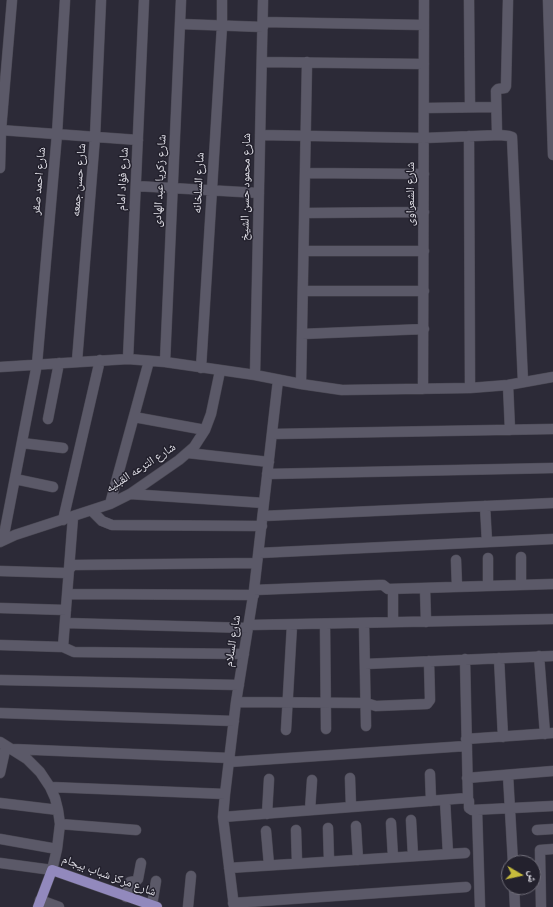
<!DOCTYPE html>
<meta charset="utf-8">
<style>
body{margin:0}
#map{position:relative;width:553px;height:907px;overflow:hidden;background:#2c2a37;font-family:Signika,"Noto Naskh Arabic",sans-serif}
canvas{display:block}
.north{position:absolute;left:501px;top:855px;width:40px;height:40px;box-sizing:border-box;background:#23212d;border:1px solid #6f6d78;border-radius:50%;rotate:99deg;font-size:11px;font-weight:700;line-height:16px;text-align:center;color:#e1e0e8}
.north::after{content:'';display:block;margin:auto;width:14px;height:18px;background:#c7bb3c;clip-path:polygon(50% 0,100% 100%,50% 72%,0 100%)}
</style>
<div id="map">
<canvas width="553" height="907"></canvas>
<div class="north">ش</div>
</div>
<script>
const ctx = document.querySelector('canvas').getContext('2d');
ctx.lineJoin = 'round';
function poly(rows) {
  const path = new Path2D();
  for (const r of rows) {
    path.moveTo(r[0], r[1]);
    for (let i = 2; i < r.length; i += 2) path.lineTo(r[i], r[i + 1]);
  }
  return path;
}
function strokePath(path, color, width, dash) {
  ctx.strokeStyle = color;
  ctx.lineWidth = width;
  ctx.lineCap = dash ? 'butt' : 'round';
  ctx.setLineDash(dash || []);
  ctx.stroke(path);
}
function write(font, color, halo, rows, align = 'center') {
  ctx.font = font + ' Signika,"Noto Naskh Arabic",sans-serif';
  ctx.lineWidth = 3;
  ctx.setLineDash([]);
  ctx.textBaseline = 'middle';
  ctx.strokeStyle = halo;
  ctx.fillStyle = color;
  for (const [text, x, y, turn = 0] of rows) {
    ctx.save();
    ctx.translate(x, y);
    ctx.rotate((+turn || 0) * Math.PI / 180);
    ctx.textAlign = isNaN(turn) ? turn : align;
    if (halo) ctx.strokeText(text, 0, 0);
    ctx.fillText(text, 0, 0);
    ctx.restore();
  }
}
const minor = poly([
 [469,0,470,107],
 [508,0,506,86,505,88,498,89,496,91,497,133,500,135,509,136,512,137,523,382],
 [548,0,553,155],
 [263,22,424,25],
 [180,24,263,27],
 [262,62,424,64],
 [424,108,496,107],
 [0,130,138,140],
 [260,135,424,138,500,135],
 [469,136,470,388],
 [0,168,1,130,12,0],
 [305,173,424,174],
 [136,186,259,193],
 [305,213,424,212],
 [304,251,424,251],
 [303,291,424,291],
 [302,334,424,329],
 [128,359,144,0],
 [77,361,95,137,101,0],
 [165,362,181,0],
 [0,367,128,359,165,362,255,375,301,384,342,390,470,388,508,385,553,377],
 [201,368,222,26,222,0],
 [255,375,263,0],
 [301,384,307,62],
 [508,385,510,430],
 [423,389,424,0],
 [134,417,205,430],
 [48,419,59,363],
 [272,434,553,429],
 [22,443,63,448],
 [188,453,269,462],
 [267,474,553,468],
 [15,479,53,487],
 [130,494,264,503],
 [110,504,149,361],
 [485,506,487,542],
 [92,511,102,521,112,525,262,526],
 [263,516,553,503],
 [63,520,100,360],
 [3,540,37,364,57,134,65,0],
 [0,542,15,535,110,504,130,494,179,460,194,447,205,430,211,414,220,371],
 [259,553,553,539],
 [488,558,488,586],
 [456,560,457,587],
 [0,571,66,573,73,565,257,563],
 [521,585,521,557],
 [425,588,426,622],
 [254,590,379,585,383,585,388,589,553,584],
 [67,594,254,595],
 [0,608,66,610],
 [393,622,393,589],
 [65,623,248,628],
 [364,623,366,726],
 [325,624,326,729],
 [249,625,553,619],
 [0,645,63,647,74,652,244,654],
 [63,647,73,517],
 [539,656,545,734],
 [499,658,503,737],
 [465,659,468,799],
 [365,664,553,656],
 [0,680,239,685],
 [236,702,366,703,376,706,427,704,430,700,429,661],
 [0,713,234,721],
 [286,730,292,625],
 [466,739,553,733],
 [0,742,27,759,40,772,50,787,55,798,58,810,60,824,57,849,52,870,0,863],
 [12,749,230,758],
 [229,762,466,746],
 [0,773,6,746],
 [430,774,431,801],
 [508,775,513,863],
 [350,778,351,807],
 [467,778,553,771],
 [50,787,225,794],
 [445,800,448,854],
 [0,803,58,810],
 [310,810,312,780],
 [477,810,480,907],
 [267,814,269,779],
 [223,817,467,798,469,801,469,808,472,810,553,806],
 [411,820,413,856],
 [391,823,393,857],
 [60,824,136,830],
 [356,826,358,860],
 [328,828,329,861],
 [296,830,297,863],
 [537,830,553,829],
 [266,831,269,865],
 [0,839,57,849],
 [229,868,465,853],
 [514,887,515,907],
 [126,897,130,882,136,881,138,879,141,863],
 [40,900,59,907],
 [233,903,466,887],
 [152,905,156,881],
 [188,907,191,876],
 [234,907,223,817,225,794,236,702,254,590,278,380],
 [541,907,540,850,553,849]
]);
const major = poly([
 [38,907,52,870,157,907]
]);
strokePath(minor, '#4a4853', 11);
strokePath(major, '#4a4853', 11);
strokePath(minor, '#5b5968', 10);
strokePath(major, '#9289bd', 10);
write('12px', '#e1e0e8', '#23212d', [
 ["شارع فؤاد امام",123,179,-87],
 ["شارع حسن جمعه",79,180,-85],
 ["شارع احمد صقر",39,181,-85],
 ["شارع زكريا عبد الهادى",160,181,-87],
 ["شارع السلخانه",199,183,-87],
 ["شارع محمود حسن الشيخ",246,187,-89],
 ["شارع الشعراوى",411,194,-90],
 ["شارع الترعه القبليه",141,468,-33],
 ["شارع السلام",233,641,-81],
 ["شارع مركز شباب بيجام",109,876,20]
]);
</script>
